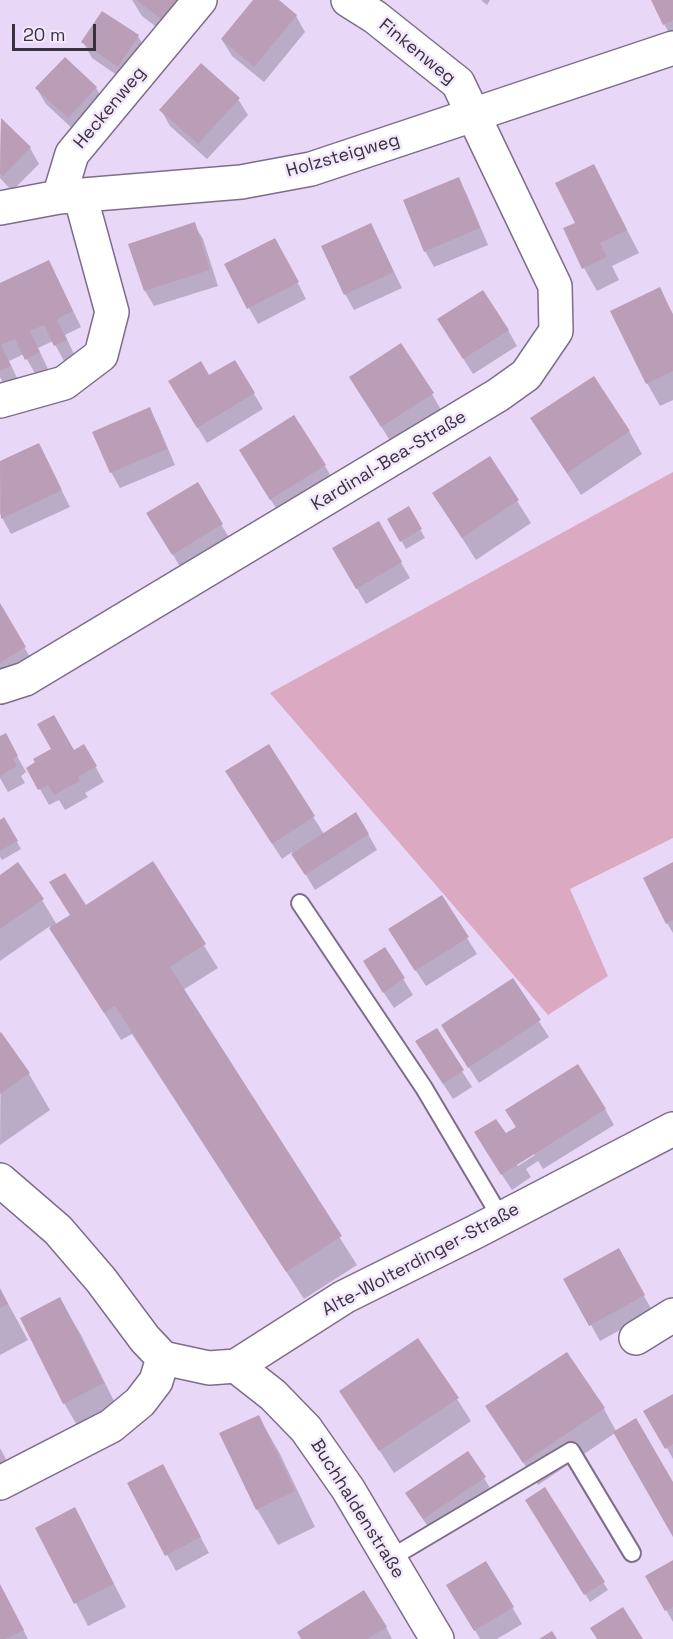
<!DOCTYPE html>
<meta charset="utf-8">
<style>
body{margin:0}
#map{position:relative;width:673px;height:1639px;overflow:hidden;background:#e9d7f8;font-family:"Space Grotesk",sans-serif}
canvas{display:block}
.scale{position:absolute;left:12px;top:24px;width:84px;height:27px;box-sizing:border-box;border:3px solid #39313e;border-top:0;padding-left:8px;font-size:18px;line-height:21px;white-space:nowrap;color:#39313e;-webkit-text-stroke:4px #f2e7fb;paint-order:stroke}
</style>
<div id="map">
<canvas width="673" height="1639"></canvas>
<div class="scale">20 m</div>
</div>
<script>
const ctx = document.querySelector('canvas').getContext('2d');
ctx.lineJoin = 'round';
function fill(path, color) {
  ctx.fillStyle = color;
  ctx.fill(path, 'evenodd');
}
function poly(rows) {
  const path = new Path2D();
  for (const r of rows) {
    path.moveTo(r[0], r[1]);
    for (let i = 2; i < r.length; i += 2) path.lineTo(r[i], r[i + 1]);
  }
  return path;
}
function strokePath(path, color, width, dash) {
  ctx.strokeStyle = color;
  ctx.lineWidth = width;
  ctx.lineCap = dash ? 'butt' : 'round';
  ctx.setLineDash(dash || []);
  ctx.stroke(path);
}
function write(font, color, halo, rows, align = 'center') {
  ctx.font = font + ' "Space Grotesk",sans-serif';
  ctx.lineWidth = 5;
  ctx.setLineDash([]);
  ctx.textBaseline = 'middle';
  ctx.strokeStyle = halo;
  ctx.fillStyle = color;
  for (const [text, x, y, turn = 0] of rows) {
    ctx.save();
    ctx.translate(x, y);
    ctx.rotate((+turn || 0) * Math.PI / 180);
    ctx.textAlign = isNaN(turn) ? turn : align;
    if (halo) ctx.strokeText(text, 0, 0);
    ctx.fillText(text, 0, 0);
    ctx.restore();
  }
}
fill(poly([
 [673,472,673,838,570,889,608,976,548,1015,270,693]
]), '#dba9c2');
fill(poly([
 [132,0,210,0,177,43,142,16],
 [255,0,276,0,296,16,305,32,264,82,232,56,222,40],
 [481,0,490,0,487,5],
 [653,0,673,0,673,40,664,24],
 [138,36,147,52,127,82,92,58,83,42],
 [96,88,105,103,77,133,46,104,37,89],
 [238,99,248,115,207,159,170,126,161,110],
 [1,120,30,148,39,164,12,191,0,178],
 [594,166,639,253,612,266,619,280,597,291,584,268,577,223],
 [458,179,467,195,488,245,434,267,425,251],
 [194,224,203,239,218,286,154,306,145,291],
 [371,225,402,288,354,310,345,294],
 [284,256,306,299,258,324,249,308],
 [57,278,81,327,65,335,75,356,64,361,53,341,38,348,48,369,36,375,24,354,9,361,19,382,6,388,0,377,0,285],
 [659,289,673,314,673,400,660,406,647,383],
 [508,330,517,346,473,374,448,335],
 [235,362,263,409,207,443,179,397],
 [351,377,432,394,445,417,395,449],
 [149,409,158,425,175,465,120,488,111,472],
 [629,431,642,454,581,495,546,441],
 [39,445,70,507,11,534,0,514,0,463],
 [490,458,531,523,476,560,434,494],
 [325,466,338,488,285,522,254,474],
 [197,484,231,541,182,570,149,514],
 [408,508,425,538,406,549,389,519],
 [378,524,410,578,366,604,334,549],
 [0,606,34,664,0,684],
 [5,735,26,772,21,776,25,783,8,792,0,778,0,738],
 [84,746,104,782,85,793,88,797,65,810,59,800,49,805,28,768,37,763,73,752],
 [268,746,324,834,368,834,377,850,315,890,292,852,282,859,236,788],
 [4,819,21,849,2,860,0,857,0,822],
 [153,864,218,968,183,990,357,1265,304,1299,132,1034,121,1040,50,926,0,961,0,877,42,900,57,925],
 [673,864,673,933,667,923],
 [467,938,477,954,426,986,399,945],
 [385,949,413,995,394,1008,374,978],
 [512,980,549,1037,479,1083,452,1041],
 [436,1030,472,1087,453,1099,426,1058],
 [1,1034,29,1074,50,1110,0,1145],
 [605,1109,614,1125,543,1169,538,1161,526,1169,531,1177,512,1190,485,1149,511,1145],
 [533,1153,535,1155,518,1166,516,1164],
 [618,1250,653,1312,600,1341,565,1279],
 [0,1289,28,1340,0,1355],
 [60,1299,81,1335,123,1419,85,1439,64,1403],
 [341,1391,457,1399,471,1421,394,1473],
 [673,1395,673,1459,655,1427],
 [487,1407,604,1409,616,1431,673,1485,673,1533,615,1433,538,1485],
 [258,1416,279,1452,315,1527,278,1545,257,1509],
 [0,1448,8,1463,0,1468],
 [484,1478,493,1493,433,1534,416,1509],
 [171,1482,209,1553,176,1571,129,1484],
 [545,1489,608,1590,590,1602,527,1501],
 [37,1528,87,1532,126,1607,88,1626],
 [673,1562,673,1622,647,1576],
 [486,1563,522,1624,497,1639,480,1639,449,1585],
 [0,1585,28,1639,0,1639],
 [386,1627,392,1639,303,1639]
]), '#0003');
fill(poly([
 [136,0,179,0,164,21],
 [253,0,279,0,297,15,254,67,221,39],
 [651,0,673,0,673,20,663,25],
 [102,11,139,35,118,67,81,42],
 [65,57,97,87,68,118,35,88],
 [201,63,240,98,198,144,159,110],
 [1,118,31,147,3,176,0,173],
 [594,164,627,230,600,243,607,257,582,269,563,228,575,223,555,183],
 [459,177,480,228,424,252,403,200],
 [195,222,210,270,144,291,128,244],
 [371,223,394,272,344,295,321,246],
 [275,238,299,282,247,309,224,264],
 [49,260,73,311,57,319,67,340,54,346,44,325,30,331,40,352,25,360,15,339,1,345,11,366,0,371,0,283],
 [660,287,673,315,673,371,646,384,610,311],
 [483,290,509,330,463,359,437,319],
 [401,343,434,393,381,427,349,377],
 [235,360,255,393,197,428,168,381,201,361,209,375],
 [594,376,630,431,567,473,530,418],
 [150,407,167,449,110,473,92,432],
 [294,415,326,465,270,500,239,450],
 [39,443,62,490,1,519,0,461],
 [490,456,519,500,462,538,432,493],
 [198,482,223,524,172,555,146,513],
 [409,506,422,529,400,542,387,519],
 [379,521,402,562,356,589,332,548],
 [0,603,26,647,0,663],
 [54,715,74,750,84,744,97,766,78,777,80,781,54,795,48,785,38,790,26,768,35,762,33,759,51,749,37,724],
 [6,733,18,756,13,759,17,766,0,776,0,736],
 [269,744,315,816,272,844,225,771],
 [356,812,369,834,305,875,291,854],
 [4,817,18,841,0,851,0,820],
 [153,861,206,944,170,967,342,1236,286,1272,115,1006,104,1013,49,928,70,915,49,882,65,873,86,905],
 [18,862,44,899,0,929,0,875],
 [673,862,673,920,666,924,643,878],
 [442,895,469,937,415,971,388,929],
 [385,947,405,978,383,993,363,961],
 [513,978,541,1020,468,1068,441,1025],
 [437,1028,464,1070,443,1084,415,1041],
 [1,1032,30,1073,0,1094,0,1033],
 [578,1064,606,1109,501,1175,474,1132,496,1119,506,1133,516,1127,505,1110],
 [619,1248,645,1295,589,1326,563,1279],
 [0,1288,8,1304,0,1308],
 [60,1297,104,1383,63,1404,20,1318],
 [418,1338,459,1398,379,1451,339,1391],
 [567,1352,605,1408,523,1463,485,1406],
 [673,1394,673,1444,665,1449,643,1411],
 [259,1415,295,1491,256,1510,219,1433],
 [636,1418,673,1482,673,1537,613,1432],
 [468,1451,486,1477,423,1519,405,1493],
 [163,1464,201,1537,165,1556,127,1483],
 [545,1487,605,1582,584,1595,525,1500],
 [75,1507,114,1584,74,1604,35,1528],
 [673,1560,673,1607,665,1611,645,1576],
 [486,1561,514,1607,474,1631,446,1585],
 [0,1584,24,1630,6,1639,0,1639],
 [364,1590,387,1627,367,1639,301,1639,297,1632],
 [623,1607,643,1639,597,1639,590,1628],
 [552,1631,557,1639,539,1639]
]), '#ba9eb8');
const service = poly([
 [300,903,424,1088,501,1218],
 [389,1559,571,1451,632,1553]
]);
const minor = poly([
 [59,197,72,154,200,0],
 [0,208,59,197,241,182,311,169,673,48],
 [0,401,64,383,101,355,112,312,80,195],
 [0,687,25,679,498,395,526,375,556,331,555,286,458,83,375,17,348,0],
 [0,1180,58,1230,101,1280,145,1339,163,1358],
 [636,1338,673,1315],
 [163,1358,209,1368,236,1366,344,1297,475,1232,673,1129],
 [236,1366,273,1395,306,1429,348,1489,437,1639],
 [0,1483,111,1426,140,1402,156,1381,163,1358]
]);
strokePath(service, '#7e6d8a', 20);
strokePath(minor, '#7e6d8a', 36);
strokePath(service, '#fff', 16);
strokePath(minor, '#fff', 33);
write('18px', '#39313e', '#f2e7fb', [
 ["Finkenweg",417,52,39],
 ["Heckenweg",110,108,-50],
 ["Holzsteigweg",343,156,-16],
 ["Kardinal-Bea-Straße",389,461,-31],
 ["Alte-Wolterdinger-Straße",421,1260,-28],
 ["Buchhaldenstraße",357,1509,58]
]);
</script>
